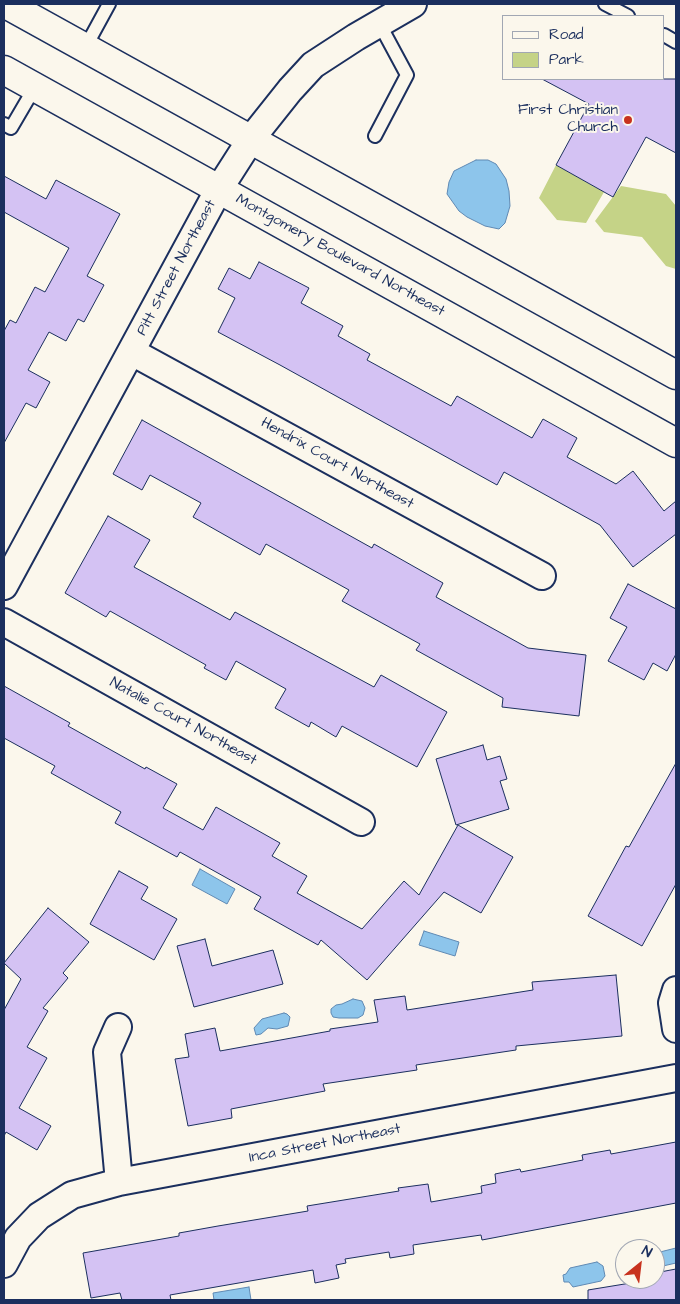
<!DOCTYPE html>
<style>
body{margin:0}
#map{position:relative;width:680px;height:1304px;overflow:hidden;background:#fbf7ec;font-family:"Architects Daughter",sans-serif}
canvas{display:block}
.frame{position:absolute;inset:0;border:5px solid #1b2f5e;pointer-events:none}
.legend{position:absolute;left:502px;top:15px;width:162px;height:65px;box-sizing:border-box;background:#fbf7ec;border:1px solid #a1a7b3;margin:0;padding:6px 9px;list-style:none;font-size:15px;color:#1b2f5e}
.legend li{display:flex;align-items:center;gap:10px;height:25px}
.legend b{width:25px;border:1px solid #a1a7b3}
.north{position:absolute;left:615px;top:1239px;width:50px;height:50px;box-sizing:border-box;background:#fbf7ec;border:1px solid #a1a7b3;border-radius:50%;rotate:29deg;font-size:14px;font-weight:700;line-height:20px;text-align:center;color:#1b2f5e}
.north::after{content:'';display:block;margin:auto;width:18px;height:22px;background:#c8321e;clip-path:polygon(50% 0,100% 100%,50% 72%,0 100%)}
</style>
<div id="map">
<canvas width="680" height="1304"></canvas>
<div class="frame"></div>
<ul class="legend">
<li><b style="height:6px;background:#fbf7ec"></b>Road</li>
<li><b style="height:14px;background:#c5d387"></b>Park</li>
</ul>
<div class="north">N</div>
</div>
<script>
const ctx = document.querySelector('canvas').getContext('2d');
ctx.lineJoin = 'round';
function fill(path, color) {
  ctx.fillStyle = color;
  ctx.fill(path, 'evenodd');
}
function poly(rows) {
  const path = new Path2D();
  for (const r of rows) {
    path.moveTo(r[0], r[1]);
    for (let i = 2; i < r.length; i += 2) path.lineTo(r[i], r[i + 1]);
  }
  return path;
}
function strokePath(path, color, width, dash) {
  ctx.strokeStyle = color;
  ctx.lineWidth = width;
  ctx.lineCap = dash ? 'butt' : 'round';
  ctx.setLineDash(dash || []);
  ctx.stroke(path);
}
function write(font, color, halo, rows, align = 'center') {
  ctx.font = font + ' "Architects Daughter",sans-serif';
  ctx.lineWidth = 4;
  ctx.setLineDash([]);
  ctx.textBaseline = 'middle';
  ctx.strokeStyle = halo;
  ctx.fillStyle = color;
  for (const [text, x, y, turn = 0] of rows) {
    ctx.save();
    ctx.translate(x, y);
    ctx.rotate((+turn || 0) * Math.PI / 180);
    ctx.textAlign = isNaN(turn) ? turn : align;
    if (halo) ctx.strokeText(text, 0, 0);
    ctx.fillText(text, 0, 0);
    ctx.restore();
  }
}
fill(poly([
 [556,165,604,192,586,223,557,220,539,198],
 [621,186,666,194,676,206,676,269,666,266,642,237,604,232,595,221]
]), '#c5d387');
const water = poly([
 [476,160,488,160,496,164,506,179,509,191,510,206,505,223,499,229,485,226,467,217,459,211,447,194,449,182,454,171,476,160],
 [200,869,235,889,227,904,192,885,200,869],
 [424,931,459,942,455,956,419,945,424,931],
 [353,999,362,1001,365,1008,363,1015,358,1018,339,1018,333,1017,331,1013,331,1009,336,1005,342,1004,353,999],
 [284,1013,287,1014,290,1017,288,1026,277,1029,268,1028,261,1034,256,1035,254,1028,262,1019,284,1013],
 [676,1248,676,1263,663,1266,657,1261,656,1258,660,1252,676,1248],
 [597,1262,603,1266,605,1276,601,1281,573,1287,569,1282,564,1282,563,1275,566,1274,570,1268,597,1262],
 [249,1287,251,1300,214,1300,213,1293,249,1287]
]);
fill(water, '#8dc5eb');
strokePath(water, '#5f89b3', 1);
const building = poly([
 [542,79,676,79,676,153,646,137,613,197,556,165,589,104,542,79],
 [4,176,46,199,56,180,120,214,87,276,104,285,84,322,78,319,66,341,49,332,28,370,50,382,36,408,26,403,4,443,4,331,10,320,16,323,35,287,45,292,69,248,4,212,4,176],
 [259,262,309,288,301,303,343,326,338,336,370,354,367,360,451,406,457,396,532,438,543,419,577,438,567,457,616,484,633,471,664,511,676,501,676,534,633,567,600,525,504,472,497,485,280,365,218,332,235,298,218,289,229,268,250,279,259,262],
 [142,420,372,548,374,544,443,583,436,597,528,648,586,655,579,716,502,707,503,698,416,650,420,644,342,601,349,590,266,544,260,555,193,517,201,503,150,475,142,490,113,474,142,420],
 [108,516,150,540,134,567,230,620,235,612,374,687,381,675,447,712,417,767,342,726,336,737,311,722,309,727,275,708,286,689,236,661,226,680,204,668,206,665,110,611,106,617,65,593,108,516],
 [628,584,676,609,676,654,667,671,653,663,644,680,608,661,627,627,610,618,628,584],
 [4,686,70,723,68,726,145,769,146,767,177,784,163,808,203,830,216,807,280,843,272,856,307,876,297,893,362,929,404,881,419,895,458,825,513,857,481,913,444,892,367,980,321,940,318,945,254,909,261,897,180,852,177,857,115,823,121,812,51,773,55,766,4,738,4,686],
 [483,745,487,760,500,756,507,779,500,781,509,809,456,825,436,759,483,745],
 [676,763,676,884,642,946,588,916,626,846,629,847,676,763],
 [119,871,148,887,141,899,177,919,154,960,90,924,119,871],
 [48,908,89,942,63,973,68,978,43,1008,48,1011,27,1047,47,1058,19,1108,51,1126,37,1150,6,1132,4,1136,4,1010,21,979,4,963,48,908],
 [205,939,212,966,273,950,283,984,194,1007,177,946,205,939],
 [616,975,622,1036,516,1046,516,1050,416,1065,417,1070,323,1084,325,1091,231,1109,232,1118,188,1126,175,1059,189,1057,185,1034,215,1028,220,1051,330,1031,330,1029,378,1022,374,1000,405,996,407,1010,533,990,532,982,616,975],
 [676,1142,676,1203,482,1240,481,1235,413,1245,414,1254,390,1258,389,1252,345,1259,346,1263,336,1265,339,1278,315,1283,313,1270,170,1295,171,1300,122,1300,120,1293,91,1298,83,1253,179,1236,179,1233,218,1226,308,1211,307,1206,399,1191,398,1188,428,1184,431,1202,482,1193,481,1186,496,1183,495,1174,520,1169,521,1172,583,1160,582,1155,610,1150,611,1154,676,1142],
 [676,1269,676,1300,588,1300,588,1290,655,1279,655,1273,676,1269]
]);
fill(building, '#d4c2f3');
strokePath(building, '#1b2f5e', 1);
const lane = poly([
 [605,4,628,16],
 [664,35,676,42],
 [85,48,109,4],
 [4,124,11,128,35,87],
 [375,136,407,75,379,23]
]);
const street = poly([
 [132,352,542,576],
 [4,586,219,189,251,139,290,90,313,65,356,37,413,4],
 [4,622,361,822],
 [676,990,672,1003,676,1029],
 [118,1027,107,1052,119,1182],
 [4,1264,18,1238,39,1216,72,1195,119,1182,676,1078]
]);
const primary = poly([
 [6,4,676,375],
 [4,70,676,443]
]);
strokePath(lane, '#1b2f5e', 16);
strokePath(street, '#1b2f5e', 30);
strokePath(primary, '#1b2f5e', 31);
strokePath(lane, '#fbf7ec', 12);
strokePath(street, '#fbf7ec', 26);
strokePath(primary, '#fbf7ec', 28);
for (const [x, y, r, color] of [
 [628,120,5,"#c8321e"]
]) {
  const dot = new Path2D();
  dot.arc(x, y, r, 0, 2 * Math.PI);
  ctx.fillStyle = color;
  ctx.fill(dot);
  strokePath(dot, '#fbf7ec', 2);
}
write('15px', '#1b2f5e', '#fbf7ec', [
 ["First Christian",618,111],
 ["Church",618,128]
], 'right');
write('15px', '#1b2f5e', '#fbf7ec', [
 ["Montgomery Boulevard Northeast",340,256,29],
 ["Pitt Street Northeast",177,268,-62],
 ["Hendrix Court Northeast",337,464,29],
 ["Natalie Court Northeast",183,722,29],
 ["Inca Street Northeast",325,1144,-11]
]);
</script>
